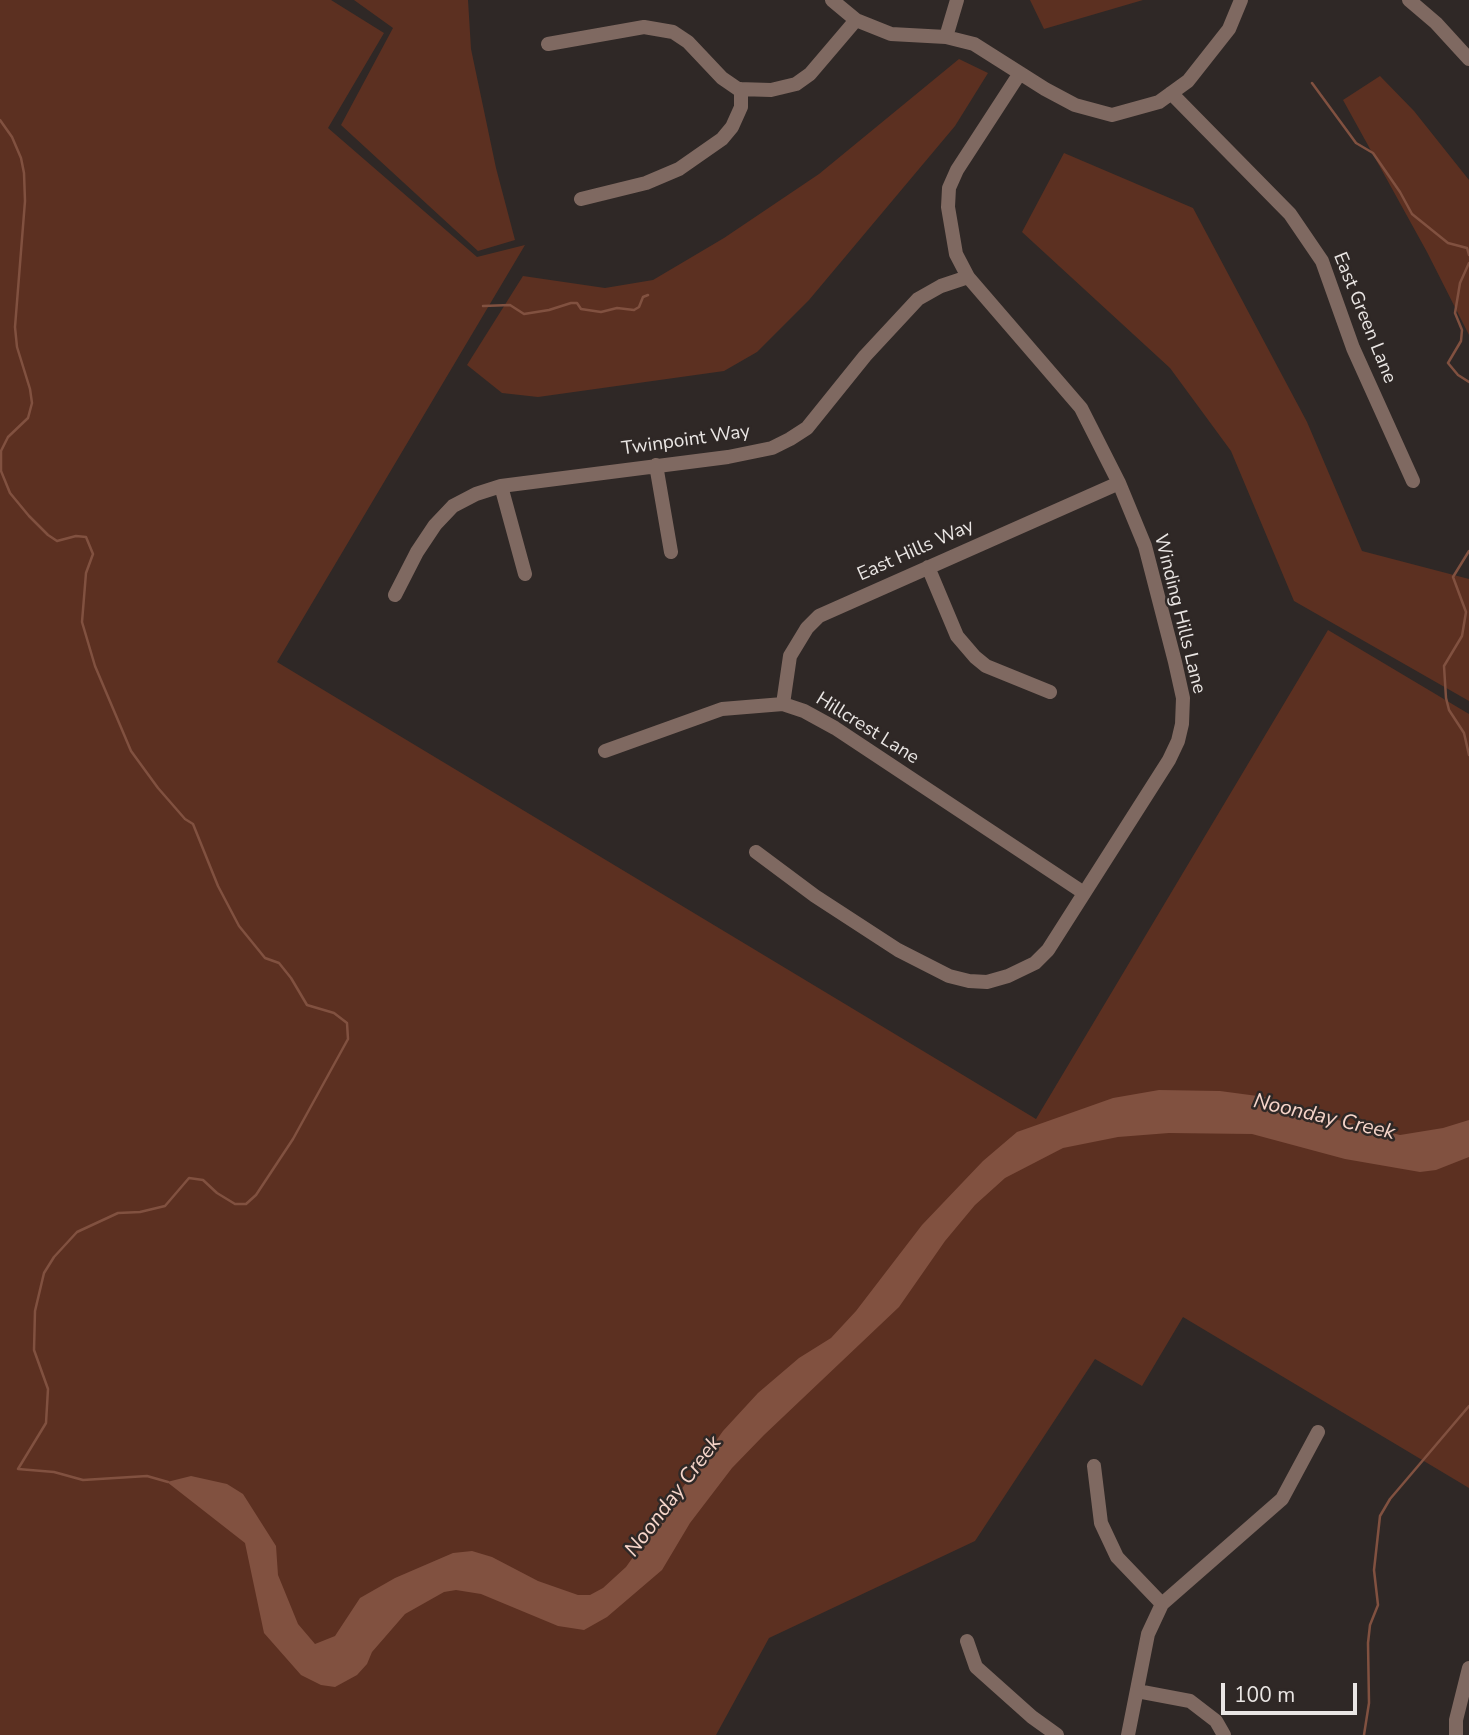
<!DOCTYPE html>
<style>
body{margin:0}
#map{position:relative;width:1469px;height:1735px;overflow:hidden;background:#2f2826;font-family:"Nunito Sans",sans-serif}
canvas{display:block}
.scale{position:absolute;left:1221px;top:1683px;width:136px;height:32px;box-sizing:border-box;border:4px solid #eae6e4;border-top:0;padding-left:9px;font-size:21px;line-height:24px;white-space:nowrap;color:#eae6e4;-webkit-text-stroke:5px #2f2826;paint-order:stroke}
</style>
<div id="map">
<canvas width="1469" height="1735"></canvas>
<div class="scale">100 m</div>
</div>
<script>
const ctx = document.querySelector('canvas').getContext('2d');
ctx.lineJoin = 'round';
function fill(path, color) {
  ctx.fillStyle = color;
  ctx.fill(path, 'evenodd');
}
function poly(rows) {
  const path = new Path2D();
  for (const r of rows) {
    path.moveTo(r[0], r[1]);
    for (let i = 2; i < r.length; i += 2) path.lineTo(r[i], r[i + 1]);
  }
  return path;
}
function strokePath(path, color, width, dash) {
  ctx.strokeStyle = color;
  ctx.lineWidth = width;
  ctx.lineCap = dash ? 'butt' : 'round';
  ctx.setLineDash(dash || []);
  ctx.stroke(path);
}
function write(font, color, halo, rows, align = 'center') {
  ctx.font = font + ' "Nunito Sans",sans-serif';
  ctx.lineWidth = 5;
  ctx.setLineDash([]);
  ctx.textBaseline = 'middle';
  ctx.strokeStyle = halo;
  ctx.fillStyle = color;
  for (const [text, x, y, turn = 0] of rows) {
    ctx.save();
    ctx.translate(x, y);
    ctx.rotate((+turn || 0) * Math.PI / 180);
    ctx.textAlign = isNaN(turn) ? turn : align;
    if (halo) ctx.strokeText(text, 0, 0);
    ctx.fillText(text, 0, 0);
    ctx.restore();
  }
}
fill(poly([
 [0,0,331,0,384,33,328,128,477,257,525,245,277,662,1036,1119,1328,630,1469,714,1469,1488,1183,1317,1142,1386,1095,1359,975,1541,769,1638,716,1735,0,1735],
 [354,0,468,0,471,49,496,168,515,240,478,251,341,125,393,28],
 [1030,0,1143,0,1044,29],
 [959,59,988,73,955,126,809,300,757,352,724,371,538,397,502,393,467,365,523,276,605,288,653,280,724,238,819,174],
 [1380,76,1414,111,1469,180,1469,335,1427,252,1343,100],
 [1064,153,1193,208,1307,422,1362,551,1469,579,1469,701,1294,601,1231,451,1170,368,1022,232]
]), '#5c3021');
fill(poly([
 [1159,1090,1220,1091,1265,1097,1300,1111,1400,1135,1443,1128,1469,1120,1469,1157,1436,1170,1420,1172,1345,1159,1252,1134,1169,1133,1118,1137,1063,1148,1005,1178,975,1205,945,1241,899,1307,764,1435,732,1468,690,1523,662,1570,607,1617,584,1630,558,1626,481,1594,456,1590,444,1592,405,1614,372,1652,367,1664,357,1675,335,1687,321,1685,301,1675,264,1633,245,1543,167,1482,191,1476,227,1484,243,1494,276,1546,278,1575,298,1624,315,1644,335,1636,360,1598,395,1578,453,1553,472,1551,492,1557,538,1581,578,1595,590,1595,603,1588,626,1567,723,1431,758,1393,799,1358,831,1338,856,1311,922,1225,983,1161,1017,1132,1113,1098]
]), '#815140');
strokePath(poly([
 [1312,83,1356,143,1373,153,1400,192,1412,214,1448,243,1467,248,1469,255],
 [0,120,12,137,21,158,24,173,25,201,15,327,17,347,30,389,32,403,28,418,8,437,1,451,1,471,10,493,29,516,48,535,57,541,76,536,86,537,93,554,86,573,82,622,95,666,131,751,158,788,185,819,193,824,218,886,239,926,265,958,279,963,291,978,307,1005,334,1013,347,1023,348,1039,293,1139,256,1195,246,1204,235,1204,217,1193,203,1180,189,1178,165,1206,140,1212,118,1213,77,1232,54,1257,44,1273,35,1311,34,1350,48,1389,46,1423,18,1469,54,1472,83,1480,147,1476,168,1482],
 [1469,263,1460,283,1455,313,1462,330,1461,341,1448,363,1458,375,1469,382],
 [483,306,510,305,524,314,549,310,571,303,577,303,581,309,601,312,617,308,634,310,639,307,643,297,648,295],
 [1469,551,1453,577,1466,612,1462,636,1444,666,1446,698,1449,710,1464,733,1469,755],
 [1364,1735,1369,1703,1368,1643,1370,1625,1378,1605,1374,1570,1380,1516,1390,1499,1469,1406]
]), '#815140', 2.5);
strokePath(poly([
 [832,0,856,20,891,34,946,37,974,44,1045,89,1075,105,1112,115,1159,102,1188,81,1229,29,1241,0],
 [1409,0,1436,23,1469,59],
 [946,37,957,0],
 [548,44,644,27,673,32,688,42,722,78,738,89,771,90,796,84,810,74,856,20],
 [1171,93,1290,214,1322,261,1353,348,1413,481],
 [581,199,646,183,679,169,722,139,732,127,741,107,741,89],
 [656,465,671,552],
 [501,486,525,574],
 [928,567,957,636,975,657,986,666,1050,692],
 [395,595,417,552,435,525,453,506,476,494,501,486,728,457,772,448,790,439,807,428,865,356,918,299,941,286,968,277],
 [783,704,790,656,807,628,819,616,1119,483],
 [605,751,722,709,783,704,804,711,835,728,1084,893],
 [756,852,815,896,898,950,949,976,969,981,987,982,1008,976,1035,963,1048,950,1169,760,1178,741,1182,724,1183,698,1175,662,1145,546,1119,483,1081,408,968,277,956,254,948,207,949,188,957,170,1020,73],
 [1094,1466,1101,1523,1117,1557,1162,1604],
 [967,1641,976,1667,1032,1717,1057,1735],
 [1137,1691,1190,1701,1216,1721,1224,1735],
 [1128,1735,1148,1634,1162,1604,1282,1499,1318,1432],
 [1456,1735,1456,1720,1469,1668]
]), '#7f6961', 14);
write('19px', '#eae6e4', '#2f2826', [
 ["East Green Lane",1364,318,68],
 ["Twinpoint Way",686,441,-8],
 ["East Hills Way",916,551,-24],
 ["Winding Hills Lane",1179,614,76],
 ["Hillcrest Lane",867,729,32]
]);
write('italic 21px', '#f6d5ca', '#2f2826', [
 ["Noonday Creek",1324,1118,13],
 ["Noonday Creek",674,1497,-53]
]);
</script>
